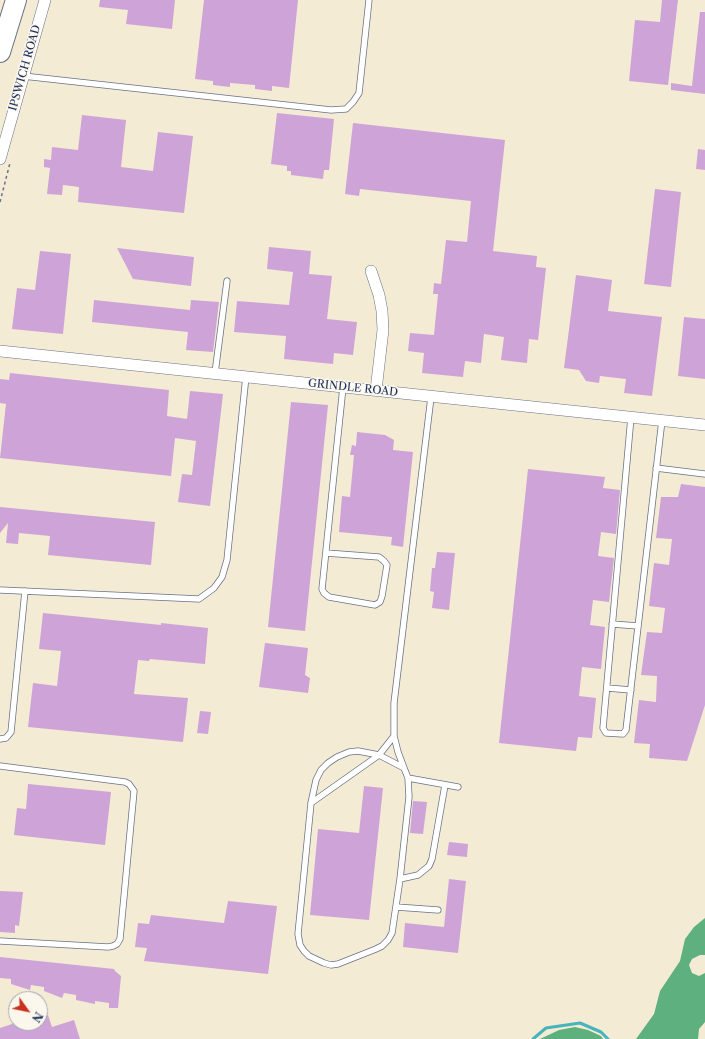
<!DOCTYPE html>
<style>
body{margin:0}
#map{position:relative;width:705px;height:1039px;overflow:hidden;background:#f4ebd4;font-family:"Libre Caslon Text",serif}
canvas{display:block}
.north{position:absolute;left:8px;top:991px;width:40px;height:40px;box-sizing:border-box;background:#fbf7ec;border:1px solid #a1a7b3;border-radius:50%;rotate:123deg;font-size:11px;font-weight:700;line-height:16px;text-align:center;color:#1b2f5e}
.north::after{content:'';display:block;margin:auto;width:14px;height:18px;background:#c8321e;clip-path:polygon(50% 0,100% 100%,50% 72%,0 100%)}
</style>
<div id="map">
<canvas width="705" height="1039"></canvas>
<div class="north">N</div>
</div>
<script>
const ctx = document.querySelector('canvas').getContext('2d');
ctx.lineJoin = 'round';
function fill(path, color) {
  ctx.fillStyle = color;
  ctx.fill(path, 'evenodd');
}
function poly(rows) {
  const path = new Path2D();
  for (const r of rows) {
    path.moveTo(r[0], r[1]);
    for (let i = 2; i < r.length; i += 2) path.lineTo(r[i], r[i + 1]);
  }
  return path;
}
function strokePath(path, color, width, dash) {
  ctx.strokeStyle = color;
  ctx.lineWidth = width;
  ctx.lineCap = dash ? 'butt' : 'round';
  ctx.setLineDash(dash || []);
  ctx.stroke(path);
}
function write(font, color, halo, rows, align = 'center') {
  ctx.font = font + ' "Libre Caslon Text",serif';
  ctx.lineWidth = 3;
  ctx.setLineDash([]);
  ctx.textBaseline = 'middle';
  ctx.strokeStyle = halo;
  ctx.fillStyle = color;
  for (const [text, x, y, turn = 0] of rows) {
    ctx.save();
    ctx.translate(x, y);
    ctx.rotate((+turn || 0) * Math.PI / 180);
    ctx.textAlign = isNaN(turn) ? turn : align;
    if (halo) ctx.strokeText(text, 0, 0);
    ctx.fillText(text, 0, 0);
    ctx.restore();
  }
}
fill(poly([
 [705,918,705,955,700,955,692,959,689,965,692,973,699,976,705,973,705,1022,699,1029,698,1039,636,1039,654,1014,660,991,680,961,685,939,694,927],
 [575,1027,588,1030,601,1036,603,1039,540,1039,559,1030]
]), '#5eb17e');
strokePath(poly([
 [533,1039,546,1028,580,1023,601,1032,608,1039]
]), '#45b4bc', 3);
fill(poly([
 [100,0,175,0,172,29,126,24,128,10,99,7],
 [204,0,298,0,289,88,272,86,272,91,255,89,255,85,230,83,230,87,213,85,213,81,195,79],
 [662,0,678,0,668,85,629,81,635,20,660,22],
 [700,12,705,12,705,94,671,90,671,83,692,86],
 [277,113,334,119,329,170,324,170,323,179,291,175,291,171,287,171,287,166,271,164],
 [82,115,126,120,121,167,153,171,158,132,193,136,184,213,78,202,79,187,63,185,62,195,47,194,50,168,44,167,44,159,51,160,52,147,78,150],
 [353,123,505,140,493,251,537,256,536,267,546,268,538,340,529,339,527,363,501,360,504,337,484,334,481,363,465,361,463,377,422,373,424,353,408,351,410,333,434,335,438,294,433,294,434,283,441,284,446,240,467,242,471,201,360,189,359,196,345,194],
 [698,149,705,150,705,170,696,169],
 [655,189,681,192,671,287,644,284],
 [269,247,311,251,309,274,332,276,327,319,357,322,353,355,334,353,333,364,284,359,286,336,234,332,237,301,289,305,293,272,267,269],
 [117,248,194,257,191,286,133,279],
 [40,251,71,254,63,334,12,329,17,288,35,290],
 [576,275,612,280,608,311,662,317,652,396,624,393,626,379,600,376,599,383,586,381,579,370,564,368],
 [94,300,190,310,191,300,219,302,213,352,186,350,188,332,92,322],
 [684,317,705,319,705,379,678,376],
 [10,373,169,390,167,416,187,419,190,391,223,394,210,506,178,502,182,474,192,475,196,441,175,438,171,476,0,458,6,404,0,403,0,379,9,380],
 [291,402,328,405,305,631,268,627],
 [357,432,385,435,394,440,393,450,413,452,403,547,391,545,392,537,339,532,342,496,350,497,354,455,350,455,352,445,356,446],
 [528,469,605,477,603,488,620,490,616,534,601,532,598,556,614,558,609,602,593,600,590,625,605,627,601,669,582,667,579,696,596,698,592,738,578,737,576,751,499,743],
 [681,484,705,487,705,705,687,761,649,758,650,744,634,743,639,700,656,702,657,676,641,675,647,632,662,633,665,608,649,606,654,563,669,565,672,539,656,538,661,497,678,497],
 [0,507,155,522,151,565,48,555,50,536,19,533,18,544,6,543,8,523,0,533],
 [437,552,455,553,449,610,432,608,434,592,430,591,432,568,435,568],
 [43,613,161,625,161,623,208,628,205,664,150,659,149,661,138,660,134,694,188,698,183,742,28,727,33,683,57,686,61,651,39,649],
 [265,643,308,648,305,675,310,678,308,693,259,687],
 [200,711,211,712,208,734,197,733],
 [28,784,111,792,105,845,14,835,17,808,26,809],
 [364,786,383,788,369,920,310,915,318,829,359,833],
 [413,801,427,802,423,834,410,833],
 [449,842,468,844,467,857,447,855],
 [449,879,466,881,458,953,403,947,405,923,444,927],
 [0,891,23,892,19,926,15,925,15,933,0,932],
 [228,901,277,906,268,974,144,961,147,948,135,947,138,923,149,924,151,915,224,923],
 [0,957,114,969,115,971,121,976,118,1008,109,1008,109,1003,95,1001,95,1004,76,1000,76,995,64,993,62,998,44,991,44,987,31,985,30,990,11,984,11,979,0,978],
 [48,1015,52,1027,74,1020,80,1039,0,1039,0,1028,15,1023,40,1023,40,1017]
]), '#cea3d7');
const service = poly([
 [23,76,331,110,346,109,353,102,359,93,369,0],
 [215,373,227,281],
 [631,417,603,728,606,733,623,734,626,730,662,420],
 [656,468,705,474],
 [326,553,379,557,384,561,387,565,382,596,380,602,375,605,329,597,324,593,322,589,343,387],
 [0,590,199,599,214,588,222,577,227,560,246,376],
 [612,624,638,626],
 [607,688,631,690],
 [0,739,6,738,11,732,25,591],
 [0,766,125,782,129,784,134,791,120,939,117,944,113,946,108,947,0,941],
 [404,768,379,755,358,751,349,752,337,757,328,763,321,770,316,780,311,803,298,934,300,945,304,951,309,956,324,963,331,965,338,964,376,949,382,946,388,940,392,933,400,879,409,797,408,778,404,768,398,752,394,736,394,703,431,397],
 [408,778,458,787],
 [311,803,379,755,394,736],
 [400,879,418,875,429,866,432,859,445,785],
 [396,907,438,910]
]);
const minor = poly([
 [0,159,45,0],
 [371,271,379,295,382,311,383,330,376,390],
 [0,351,705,425]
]);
const motorway = poly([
 [0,52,16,0]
]);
strokePath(service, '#677187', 7);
strokePath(minor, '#677187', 12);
strokePath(motorway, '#677187', 22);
strokePath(poly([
 [0,202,10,163]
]), '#677187', 1.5, [3, 3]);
strokePath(service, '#fff', 5.5);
strokePath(minor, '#fff', 11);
strokePath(motorway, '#fff', 20);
write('11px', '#1b2f5e', '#fbf7ec', [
 ["IPSWICH ROAD",25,68,-74],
 ["GRINDLE ROAD",353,388,6]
]);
</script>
